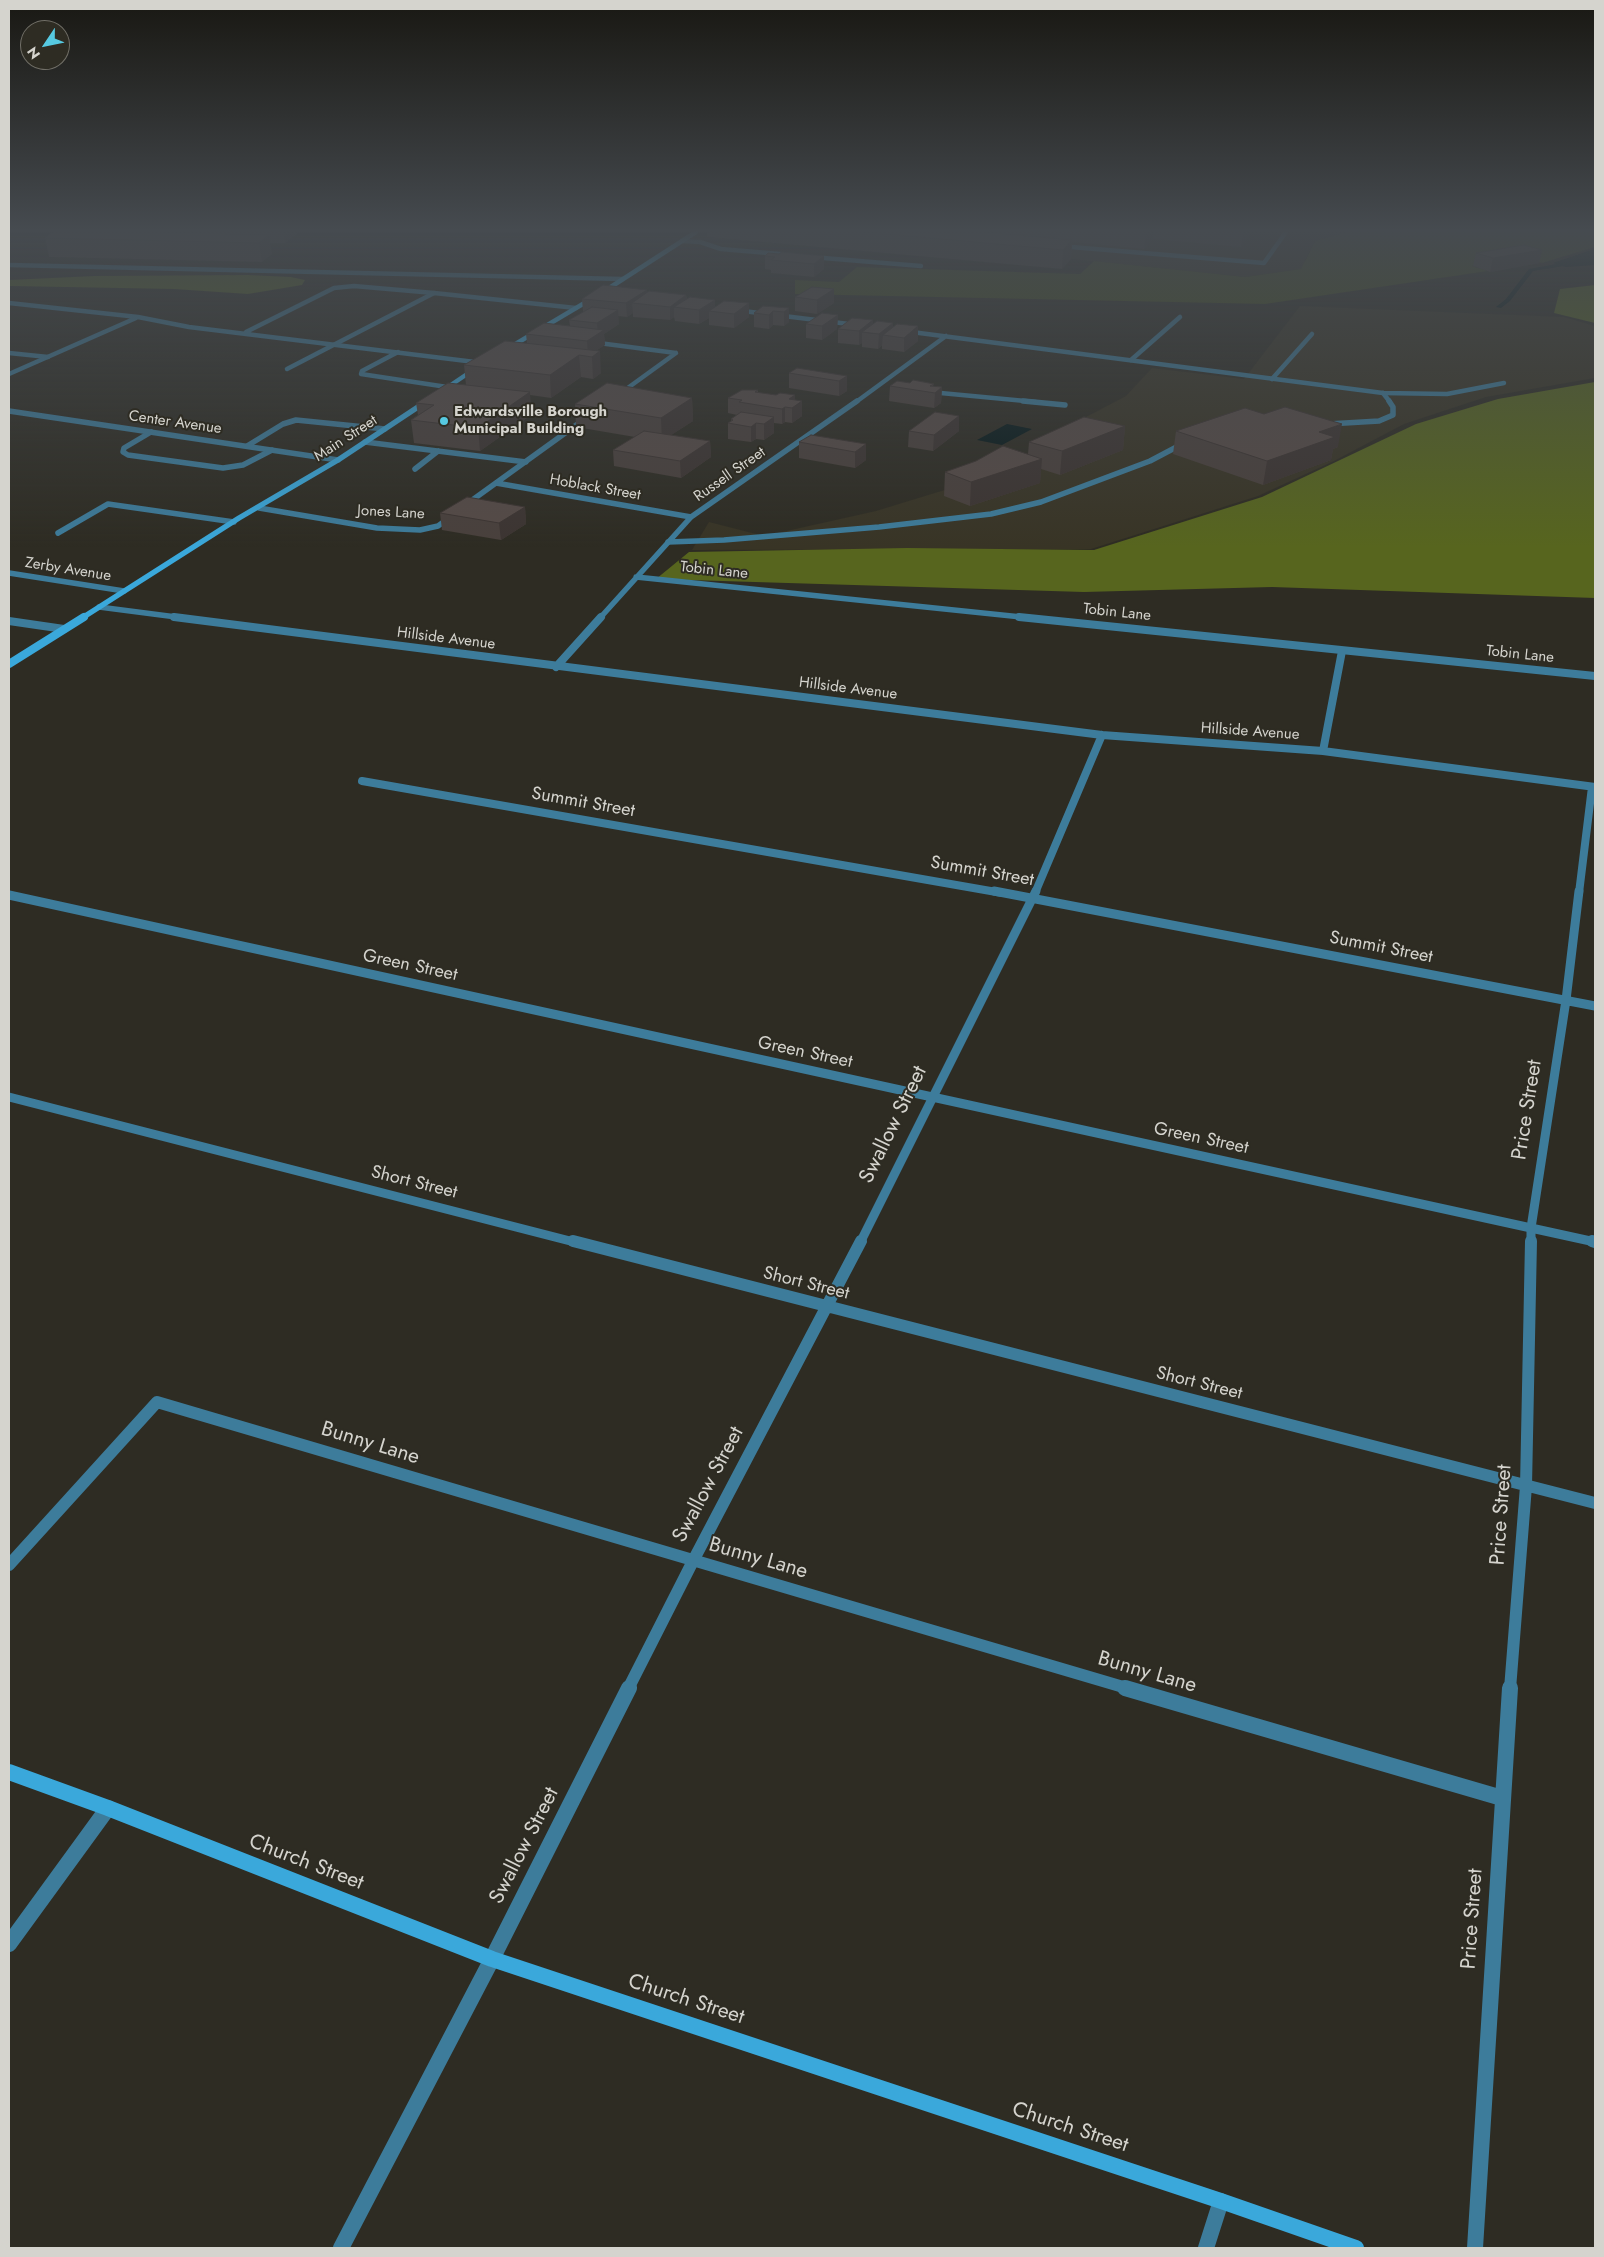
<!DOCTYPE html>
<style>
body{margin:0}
#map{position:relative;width:1604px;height:2257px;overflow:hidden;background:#2e2c23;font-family:Jost,sans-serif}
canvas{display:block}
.frame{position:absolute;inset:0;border:10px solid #d5d4ce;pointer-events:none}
.north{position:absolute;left:20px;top:20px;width:50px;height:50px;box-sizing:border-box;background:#2e2c23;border:1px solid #716f67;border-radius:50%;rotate:236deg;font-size:14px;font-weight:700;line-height:20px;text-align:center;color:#d5d4ce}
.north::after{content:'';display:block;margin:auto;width:18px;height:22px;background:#56c9e1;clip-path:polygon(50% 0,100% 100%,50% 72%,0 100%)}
</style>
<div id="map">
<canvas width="1604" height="2257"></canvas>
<div class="frame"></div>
<div class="north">N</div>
</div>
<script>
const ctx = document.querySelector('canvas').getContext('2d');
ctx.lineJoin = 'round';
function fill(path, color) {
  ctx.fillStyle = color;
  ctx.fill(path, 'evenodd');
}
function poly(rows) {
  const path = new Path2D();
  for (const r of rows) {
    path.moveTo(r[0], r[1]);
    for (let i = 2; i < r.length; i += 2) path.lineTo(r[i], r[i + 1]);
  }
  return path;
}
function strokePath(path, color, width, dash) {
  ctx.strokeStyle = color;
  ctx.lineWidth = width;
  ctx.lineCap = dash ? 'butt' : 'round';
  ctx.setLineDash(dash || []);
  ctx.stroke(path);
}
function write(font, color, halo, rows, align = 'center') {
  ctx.font = font + ' Jost,sans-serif';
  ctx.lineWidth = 4;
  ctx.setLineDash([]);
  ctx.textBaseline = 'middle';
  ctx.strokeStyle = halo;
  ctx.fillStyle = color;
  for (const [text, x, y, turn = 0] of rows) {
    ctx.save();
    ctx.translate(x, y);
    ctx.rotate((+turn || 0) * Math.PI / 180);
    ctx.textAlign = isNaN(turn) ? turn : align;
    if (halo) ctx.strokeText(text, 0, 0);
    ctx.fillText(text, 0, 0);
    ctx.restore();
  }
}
fill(poly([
 [810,232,1346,232,1315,241,1301,269,1245,277],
 [1300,306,1564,317,1595,326,1595,378,1486,397,1404,424,1334,461,1258,496,1091,549,692,550,709,522,764,536,876,511,961,485,1029,453,1086,417,1126,396,1152,368,1244,379]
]), '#383425');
fill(poly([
 [1346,232,1595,232,1595,247,1542,263,1523,257,1472,266,1488,271,1265,304,795,294,795,280,839,282,857,267,1080,274,1094,261,1245,277,1301,269,1315,241]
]), '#434d19');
fill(poly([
 [248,275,291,277,305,280,302,285,248,294,174,289,9,286,9,280,94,276],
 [1595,285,1595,323,1554,313,1560,289],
 [1595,382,1595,598,1272,587,1084,592,656,579,689,552,907,548,1094,550,1262,497,1416,424,1498,399]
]), '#57651e');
fill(poly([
 [1595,249,1595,265,1566,267,1553,263],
 [1007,424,1032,429,1002,445,977,440]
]), '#07191a');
fill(poly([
 [1595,257,1595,261,1533,271,1510,301,1501,308,1496,307,1506,299,1529,269,1595,257]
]), '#07191a');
strokePath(poly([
 [682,241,700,242,721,249,792,255],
 [1059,246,1264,263,1286,232],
 [811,257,921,266],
 [9,265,623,279],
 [398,352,362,371,361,374,447,387],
 [9,353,48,357],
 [1131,360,1180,317],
 [287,369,434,293,576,308],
 [1272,379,1312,334],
 [1383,393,1390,402]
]), '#3d7c9b', 4.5);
strokePath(poly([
 [1328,424,1379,421,1393,415,1393,407,1389,401],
 [151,432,124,448,123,452,128,455,223,468,243,465,272,450],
 [365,442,526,462],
 [247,446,283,424,296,420,385,429],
 [415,469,438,451],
 [58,533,108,504,234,522],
 [668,542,724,540,879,527,991,514,1041,502,1150,461,1186,442]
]), '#3d7c9b', 5.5);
strokePath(poly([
 [9,621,64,629]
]), '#3d7c9b', 8);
strokePath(poly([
 [1206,2248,1221,2201]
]), '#3d7c9b', 16);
strokePath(poly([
 [9,303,138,317,189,327,483,363],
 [735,310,857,325],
 [904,331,1383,393,1447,394,1504,383],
 [246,332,334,288,354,286,434,293],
 [591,342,676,353],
 [9,374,136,318],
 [930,392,1036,402],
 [618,395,676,353],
 [856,402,946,336]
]), '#3d7c9b', 4.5);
strokePath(poly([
 [1023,401,1065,405],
 [9,411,338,460],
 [496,483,691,517],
 [464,506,586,418],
 [259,508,377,528,420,530,438,526,453,515],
 [9,573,124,591],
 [636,577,1031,618],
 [99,607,184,618],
 [600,618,691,517,857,401]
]), '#3d7c9b', 5.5);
strokePath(poly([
 [174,617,1102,735,1323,751,1595,787],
 [1019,617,1595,676],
 [556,667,601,617],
 [1323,751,1342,651],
 [362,781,1002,893],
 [1035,893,1102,735],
 [1579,893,1592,787]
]), '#3d7c9b', 8);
strokePath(poly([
 [994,891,1595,1006],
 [9,895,1595,1242],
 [9,1097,578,1243],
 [860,1243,1036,891],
 [1531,1243,1531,1228,1566,1000,1579,891]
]), '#3d7c9b', 9);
strokePath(poly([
 [573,1241,1595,1503],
 [1592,1241,1595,1242],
 [9,1565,157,1402,1130,1689],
 [628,1689,693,1561,861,1241],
 [1510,1689,1526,1486,1531,1241]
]), '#3d7c9b', 12);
strokePath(poly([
 [1125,1688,1502,1798],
 [9,1944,108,1808],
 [341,2248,492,1959,629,1688],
 [1475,2248,1510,1688]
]), '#3d7c9b', 16);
strokePath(poly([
 [507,349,603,292,696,232],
 [442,391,476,368],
 [425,402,428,400]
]), '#3aa8db', 4.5);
strokePath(poly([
 [82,618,239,518,338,460,427,401]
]), '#3aa8db', 5.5);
strokePath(poly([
 [9,664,84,617]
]), '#3aa8db', 8);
strokePath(poly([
 [9,1772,108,1808,492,1959,1221,2201,1356,2248]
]), '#3aa8db', 16);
fill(poly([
 [53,232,298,232,298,233,285,243,270,243,272,254,262,262,49,257,45,238],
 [707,232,1249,232,1248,237,1241,247,1153,239,1144,249,1072,242,1071,259,1062,269,707,237],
 [1542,250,1539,263,1490,272,1473,266,1476,253],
 [779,254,824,256,824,269,814,277,771,273,771,270,765,269,765,256],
 [834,289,834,303,817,314,795,311,795,297],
 [648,293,686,295,687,299,715,300,715,307,749,303,749,317,734,328,709,325,709,318,699,324,675,321,674,317,670,320,633,317,633,313,627,317,618,316,619,324,604,334,605,345,595,351,601,373,593,379,581,377,551,398,530,395,531,415,480,451,414,443,411,420,418,415,416,403,466,385,464,365,527,343,526,334,570,326,569,320,583,312,582,299],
 [789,308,789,322,784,326,773,325,769,329,754,327,754,313],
 [838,315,837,329,822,340,806,338,806,324],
 [893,323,893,327,918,341,904,352,882,349,882,345,878,349,862,347,862,343,859,345,838,343,838,329,873,324],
 [789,373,847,376,847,391,839,396,789,388],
 [910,383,934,384,933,386,942,387,941,403,934,408,889,401,890,386],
 [758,390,758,393,776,395,795,395,795,400,802,416,792,423,785,422,782,424,774,423,774,433,764,440,756,439,751,442,728,439,728,423,731,421,731,419,737,415,728,413,728,398],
 [692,398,693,421,671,435,710,441,711,457,681,478,614,466,613,450,635,437,576,427,575,404],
 [959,416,959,431,933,451,908,447,909,431],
 [1125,426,1123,450,1060,475,1041,469,1040,483,970,506,944,496,945,472,1028,454,1029,442],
 [1176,431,1338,447,1333,449,1331,460,1263,485,1173,454],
 [799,442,866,444,866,460,855,468,799,458],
 [525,507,526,524,501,540,442,530,440,513]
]), '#49403c');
fill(poly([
 [284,232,298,232,298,233,285,243],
 [1146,232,1153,232,1153,239,1144,249],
 [1243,232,1249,232,1248,237,1241,247],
 [269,235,272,254,262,262,259,243],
 [1072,240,1071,259,1062,269,1063,250],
 [1542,250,1539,263,1490,272,1493,258],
 [824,256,824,269,814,277,814,264],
 [834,289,834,303,817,314,817,300],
 [647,290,648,303,632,303,633,313,627,317,626,303],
 [686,295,687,309,674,307,674,317,670,320,670,307],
 [715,300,715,311,709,311,709,318,699,324,699,310],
 [749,303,749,317,734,328,734,314],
 [789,308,789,322,784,326,784,312],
 [618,310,619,324,604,334,605,345,588,356,587,341,598,334,597,323],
 [773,311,773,325,769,329,769,315],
 [838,315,837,329,822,340,822,326],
 [873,320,873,334,862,332,862,343,859,345,859,331],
 [893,323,893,336,883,335,882,345,878,349,879,334],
 [918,326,918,341,904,352,904,338],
 [600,351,601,373,593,379,592,357],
 [579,355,581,377,551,398,550,375],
 [847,376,847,391,839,396,839,381],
 [942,387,941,403,934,408,935,393],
 [530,392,531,415,480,451,478,428],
 [795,395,795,406,802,401,802,416,792,423,792,408,789,399],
 [692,398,693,421,662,441,661,418],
 [785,407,785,422,782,424,782,409],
 [959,416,959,431,933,451,934,435],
 [774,417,774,433,764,440,764,424],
 [756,423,756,439,751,442,751,427],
 [1342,424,1338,447,1333,449,1331,460,1263,485,1267,461,1319,432],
 [1125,426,1123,450,1060,475,1062,451],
 [710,441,711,457,681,478,680,461],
 [866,444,866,460,855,468,855,452],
 [1042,459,1040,483,970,506,971,482],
 [525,507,526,524,501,540,499,523]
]), '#3c3431');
const building = poly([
 [53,232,164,232,269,235,259,243,45,238,53,232],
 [864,232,984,232,1072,240,1063,250,864,232],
 [1524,245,1542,250,1493,258,1476,253,1524,245],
 [782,252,824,256,814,264,771,260,775,257,765,256,768,253,779,254,782,252],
 [603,285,647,290,626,303,582,299,603,285],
 [812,287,834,289,817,300,795,297,812,287],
 [649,291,686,295,670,307,632,303,649,291],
 [690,297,715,300,699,310,674,307,690,297],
 [724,301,749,303,734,314,709,311,724,301],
 [763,306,789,308,784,312,773,311,769,315,754,313,763,306],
 [592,307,618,310,597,323,569,320,592,307],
 [822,313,838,315,822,326,806,324,822,313],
 [852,318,873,320,859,331,838,329,852,318],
 [877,321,893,323,879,334,862,332,877,321],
 [544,323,604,330,587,341,526,334,544,323],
 [897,324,918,326,904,338,883,335,897,324],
 [505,341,600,351,592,357,579,355,550,375,464,365,505,341],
 [797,368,847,376,839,381,789,373,797,368],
 [913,380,934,384,930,386,942,387,935,393,890,386,897,381,910,383,913,380],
 [448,383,530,392,478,428,411,420,434,405,416,403,448,383],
 [607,383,692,398,661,418,575,404,607,383],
 [742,390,758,390,755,392,776,395,780,393,795,395,789,399,802,401,792,408,785,407,782,409,739,402,742,400,728,398,742,390],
 [1285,407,1342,424,1319,432,1335,437,1267,461,1176,431,1245,408,1264,414,1285,407],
 [741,412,774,417,764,424,756,423,751,427,728,423,733,420,731,419,741,412],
 [935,412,959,416,934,435,909,431,935,412],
 [1084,417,1125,426,1062,451,1029,442,1084,417],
 [644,431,710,441,680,461,613,450,644,431],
 [811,435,866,444,855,452,799,442,811,435],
 [1003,446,1042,459,971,482,945,472,976,461,1003,446],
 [467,497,525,507,499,523,440,513,467,497]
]);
fill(building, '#554a46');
strokePath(building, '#3c3431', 1);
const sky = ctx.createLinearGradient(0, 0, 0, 548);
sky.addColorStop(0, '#191813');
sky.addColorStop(0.42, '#464b50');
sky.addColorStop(1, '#464b5000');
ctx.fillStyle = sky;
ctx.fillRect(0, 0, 1604, 548);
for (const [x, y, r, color] of [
 [444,421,5,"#56c9e1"]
]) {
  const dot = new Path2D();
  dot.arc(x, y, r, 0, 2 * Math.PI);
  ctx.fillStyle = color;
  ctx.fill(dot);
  strokePath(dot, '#2e2c23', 2);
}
write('bold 15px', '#d5d4ce', '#2e2c23', [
 ["Edwardsville Borough",454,412],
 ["Municipal Building",454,429]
], 'left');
write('15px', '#d5d4ce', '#2e2c23', [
 ["Center Avenue",175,423,8],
 ["Main Street",346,439,-33],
 ["Russell Street",730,475,-35],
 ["Hoblack Street",595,488,10],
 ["Jones Lane",391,513,3],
 ["Zerby Avenue",68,570,9],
 ["Tobin Lane",714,571,6],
 ["Tobin Lane",1117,613,6],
 ["Hillside Avenue",446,639,7],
 ["Tobin Lane",1520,655,6],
 ["Hillside Avenue",848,689,7],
 ["Hillside Avenue",1250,732,4]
]);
write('18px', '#d5d4ce', '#2e2c23', [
 ["Summit Street",583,803,10],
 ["Summit Street",982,872,10],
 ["Summit Street",1381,948,11],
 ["Green Street",410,966,12],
 ["Green Street",805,1053,12],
 ["Green Street",1201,1139,12],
 ["Short Street",414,1183,14],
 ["Short Street",806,1284,14],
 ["Short Street",1199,1384,14]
]);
write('21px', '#d5d4ce', '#2e2c23', [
 ["Price Street",1528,1110,-81],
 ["Swallow Street",894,1125,-64],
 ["Bunny Lane",370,1444,17],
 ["Swallow Street",709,1485,-62],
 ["Price Street",1502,1515,-86],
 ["Bunny Lane",758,1559,16],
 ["Bunny Lane",1147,1673,16],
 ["Swallow Street",525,1846,-63],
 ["Church Street",306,1863,21],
 ["Price Street",1473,1919,-86],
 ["Church Street",686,2000,18],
 ["Church Street",1070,2128,18]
]);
</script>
